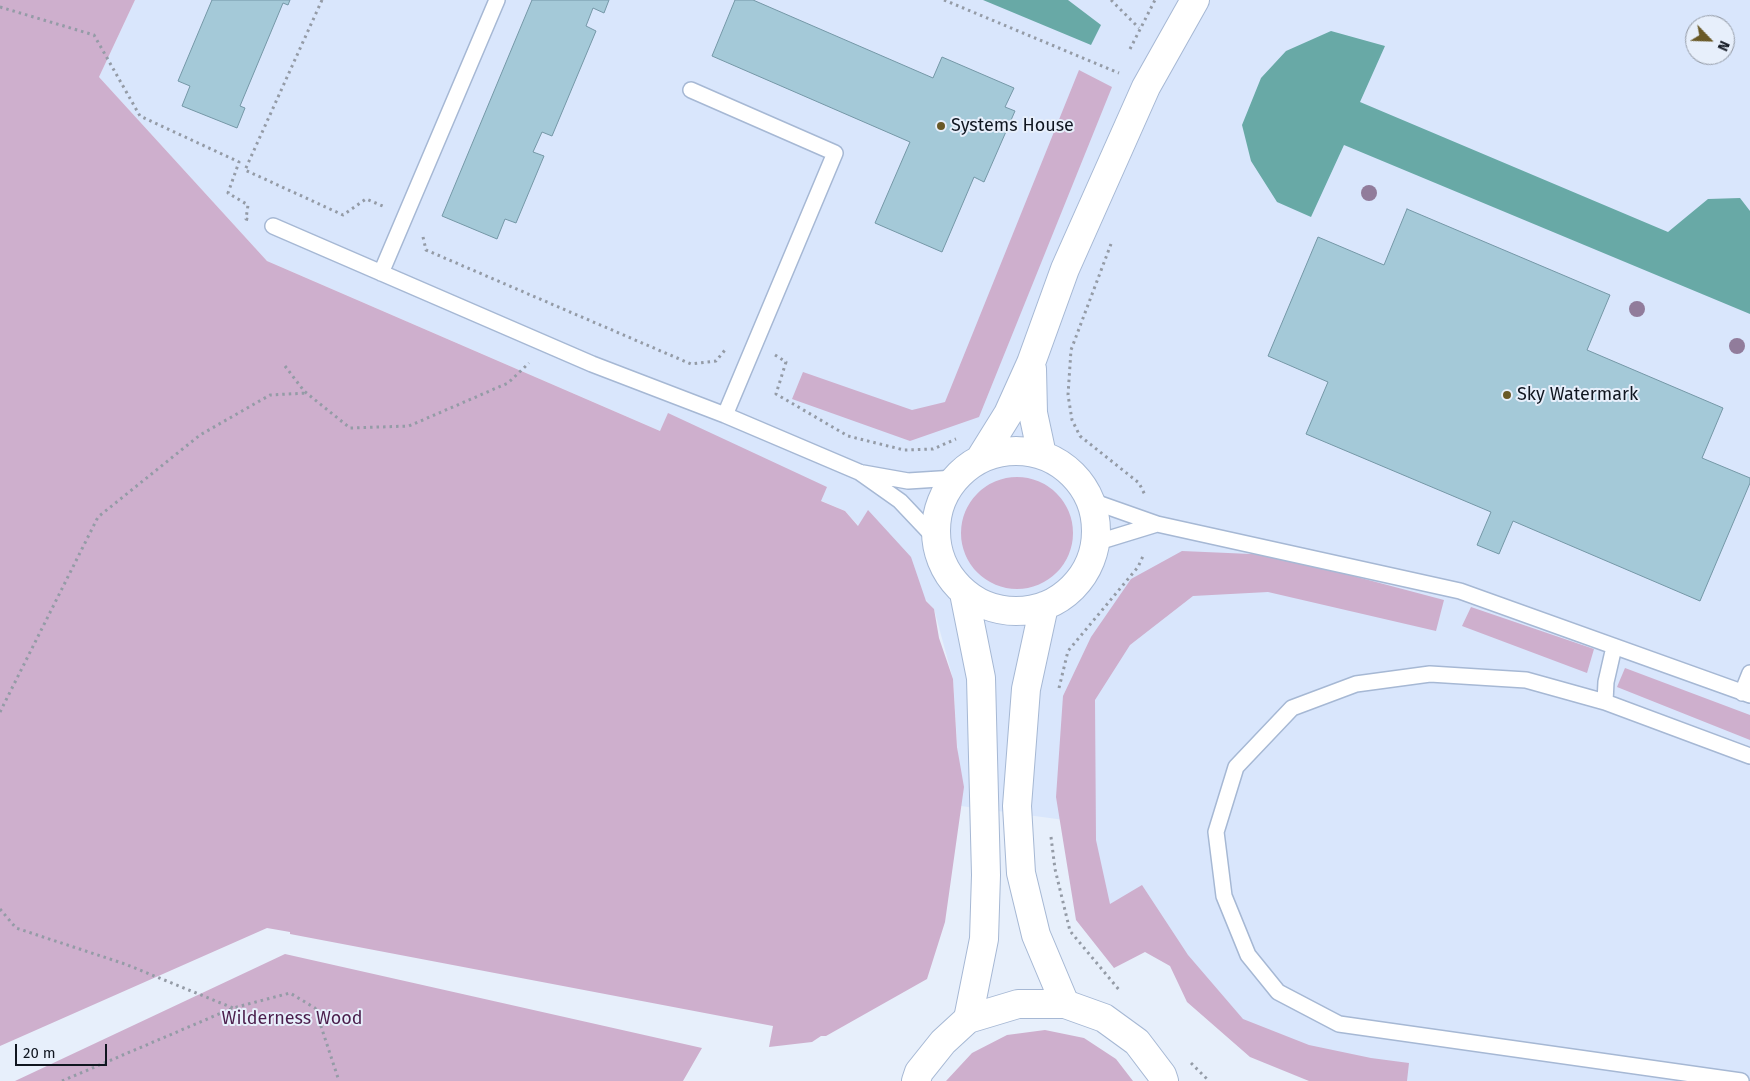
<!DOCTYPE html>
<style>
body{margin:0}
#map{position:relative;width:1750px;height:1081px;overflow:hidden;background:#e7effb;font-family:"Fira Sans",sans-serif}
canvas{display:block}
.north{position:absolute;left:1685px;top:15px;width:50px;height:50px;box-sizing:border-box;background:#e7effb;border:1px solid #9198a3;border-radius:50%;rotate:114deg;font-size:14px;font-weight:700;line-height:20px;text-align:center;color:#101620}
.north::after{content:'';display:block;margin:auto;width:18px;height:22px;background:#695927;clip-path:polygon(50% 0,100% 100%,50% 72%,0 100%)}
.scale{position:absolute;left:15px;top:1044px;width:92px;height:22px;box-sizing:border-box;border:2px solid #101620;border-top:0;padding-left:6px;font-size:15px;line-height:18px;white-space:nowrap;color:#101620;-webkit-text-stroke:4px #e7effb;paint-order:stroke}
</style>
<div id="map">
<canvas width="1750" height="1081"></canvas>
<div class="north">N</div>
<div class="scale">20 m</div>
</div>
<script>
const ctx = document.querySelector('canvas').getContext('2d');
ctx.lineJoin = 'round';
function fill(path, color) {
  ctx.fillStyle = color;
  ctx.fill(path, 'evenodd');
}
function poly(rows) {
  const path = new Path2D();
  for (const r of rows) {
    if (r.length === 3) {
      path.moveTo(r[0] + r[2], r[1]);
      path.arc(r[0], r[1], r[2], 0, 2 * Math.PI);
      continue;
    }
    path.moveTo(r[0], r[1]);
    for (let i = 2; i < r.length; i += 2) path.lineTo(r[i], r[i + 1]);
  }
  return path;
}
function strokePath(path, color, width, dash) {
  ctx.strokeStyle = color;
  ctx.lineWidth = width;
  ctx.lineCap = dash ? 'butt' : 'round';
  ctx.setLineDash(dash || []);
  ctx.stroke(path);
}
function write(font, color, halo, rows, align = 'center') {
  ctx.font = font + ' "Fira Sans",sans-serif';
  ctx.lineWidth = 4;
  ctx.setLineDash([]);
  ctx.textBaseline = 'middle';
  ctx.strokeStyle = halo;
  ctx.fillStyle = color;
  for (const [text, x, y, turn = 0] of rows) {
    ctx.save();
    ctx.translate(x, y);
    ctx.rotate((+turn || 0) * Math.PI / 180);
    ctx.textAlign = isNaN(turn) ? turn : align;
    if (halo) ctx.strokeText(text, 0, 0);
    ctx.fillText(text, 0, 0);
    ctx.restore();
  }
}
fill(poly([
 [135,0,1750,0,1750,1081,1385,1081,1264,1063,1141,929,1099,921,1079,822,961,806,953,679,934,609,845,511,267,261,99,77],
 [1695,25,1725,25,1725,55,1695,55]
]), '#d9e6fc');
fill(poly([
 [0,0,135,0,99,77,267,261,660,431,668,413,827,487,821,501,845,511,858,526,868,510,911,557,926,601,934,609,939,638,953,679,957,747,964,787,945,922,927,979,826,1036,821,1036,812,1042,769,1047,773,1026,290,934,290,932,267,928,0,1046],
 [1079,70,1112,87,979,417,910,441,792,399,803,372,912,410,945,402],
 [1017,533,56],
 [1182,551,1274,555,1444,600,1436,631,1268,592,1193,596,1130,645,1095,700,1096,840,1110,904,1142,885,1188,955,1243,1019,1309,1045,1371,1058,1409,1063,1407,1081,1309,1081,1250,1057,1187,1002,1170,966,1145,952,1114,968,1076,920,1056,797,1063,696,1091,637,1131,579],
 [1471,607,1594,649,1587,673,1462,626],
 [1625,668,1750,715,1750,740,1617,687],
 [285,954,702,1048,683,1081,15,1081],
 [1045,1030,1084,1038,1116,1059,1133,1081,946,1081,972,1053,1007,1035]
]), '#ceafcd');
fill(poly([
 [983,0,1068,0,1101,25,1091,45],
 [1331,31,1385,46,1360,102,1668,232,1708,199,1740,198,1750,211,1750,314,1344,145,1311,217,1277,202,1251,161,1242,125,1261,78,1286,51]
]), '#68a9a6');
const building = poly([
 [212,0,290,0,288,5,283,3,240,106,245,108,237,128,182,106,190,86,178,81,212,0],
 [532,0,609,0,604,13,593,8,586,26,596,31,552,136,542,132,533,152,544,156,516,223,505,219,497,239,442,216,532,0],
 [735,0,753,0,933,78,942,57,1014,88,1005,107,1015,111,984,182,974,177,942,252,875,223,910,142,712,56,735,0],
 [1407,209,1610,295,1587,350,1723,408,1702,458,1750,478,1750,483,1700,601,1513,521,1499,554,1477,545,1491,512,1306,434,1328,382,1268,356,1318,237,1384,265,1407,209]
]);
fill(building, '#a4c9d8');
strokePath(building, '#7598a7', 1);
const service = poly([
 [691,90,835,153,725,415],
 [273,226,592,364,725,415,859,472,900,501,935,538],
 [381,273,497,0],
 [863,473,908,481,955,478],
 [1089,500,1157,524,1460,591,1750,695],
 [1095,543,1157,524],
 [1742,693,1750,673],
 [1605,702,1606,682,1614,647],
 [1741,1081,1339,1024,1278,992,1248,955,1224,896,1216,832,1236,767,1292,708,1356,684,1430,674,1526,680,1605,702,1750,756]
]);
const minor = poly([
 [1032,369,1033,413,1042,455],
 [1016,531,80],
 [980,459,1008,414,1031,363,1065,269,1146,87,1195,0],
 [964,593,981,678,986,875,984,939,968,1019],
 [1044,606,1026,689,1017,806,1021,873,1036,935,1065,1004]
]);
const tertiary = poly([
 [916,1081,919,1072,943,1042,968,1019,1018,1004,1065,1004,1104,1018,1137,1042,1162,1075,1164,1081]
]);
strokePath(service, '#a6b8d4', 18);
strokePath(minor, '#a6b8d4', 30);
strokePath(tertiary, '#a6b8d4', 30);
strokePath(poly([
 [322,0,245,170,343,215,366,199,385,207],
 [944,0,1119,73],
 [1111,0,1139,28],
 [0,7,94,35,140,116,239,162,228,193,248,205,246,219,251,220],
 [1130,49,1155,0],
 [423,237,426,250,691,364,716,361,725,350],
 [1111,244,1071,350,1068,395,1072,420,1080,436,1139,483,1145,495],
 [775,355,786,362,776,394,848,436,904,450,933,449,956,439],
 [285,366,304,391,350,428,409,426,508,383,529,363],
 [1059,688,1068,651,1138,567,1144,554],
 [0,712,98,517,200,435,270,395,307,393],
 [1051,837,1055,869,1070,931,1120,991],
 [0,909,16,928,125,964,233,1008],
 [1191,1063,1209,1081],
 [62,1081,233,1008,290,993,315,1008,339,1081]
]), '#949ba6', 3, [2.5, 4]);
strokePath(service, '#fff', 15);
strokePath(minor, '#fff', 28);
strokePath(tertiary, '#fff', 28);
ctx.fillStyle = '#917c9b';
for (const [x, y] of [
 [1369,193],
 [1637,309],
 [1737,346]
]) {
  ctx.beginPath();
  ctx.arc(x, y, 8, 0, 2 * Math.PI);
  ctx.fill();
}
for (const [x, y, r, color] of [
 [941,126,5,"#695927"],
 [1507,395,5,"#695927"]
]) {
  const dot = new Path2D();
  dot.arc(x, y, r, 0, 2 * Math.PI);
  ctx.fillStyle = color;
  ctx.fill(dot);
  strokePath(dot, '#e7effb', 2);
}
write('18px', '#101620', '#e7effb', [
 ["Systems House",951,126],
 ["Sky Watermark",1517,395]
], 'left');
write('18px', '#4b1e4c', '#e7effb', [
 ["Wilderness Wood",292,1019]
]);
</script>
